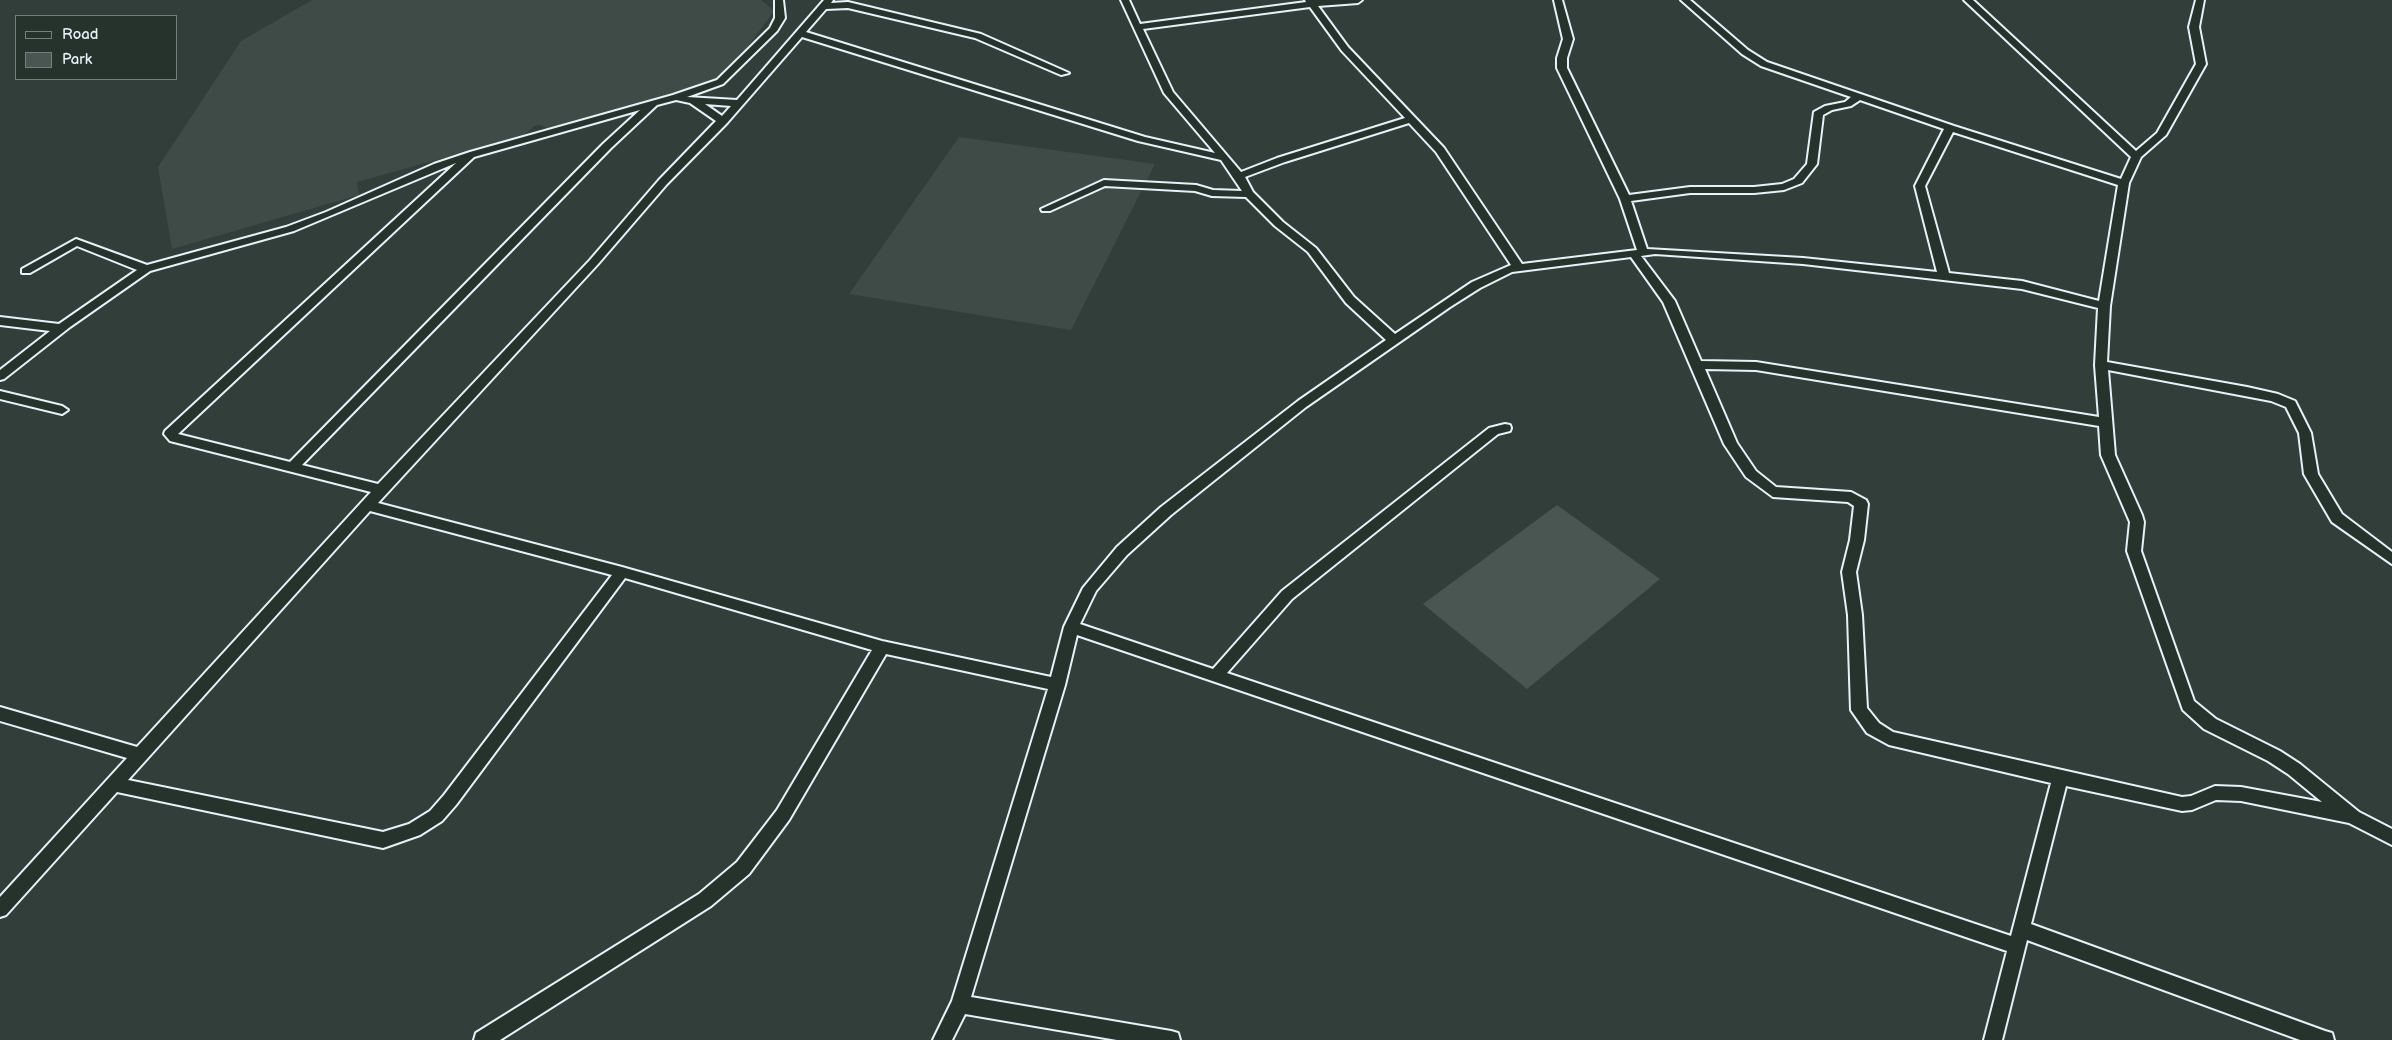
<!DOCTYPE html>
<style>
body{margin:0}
#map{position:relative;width:2392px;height:1040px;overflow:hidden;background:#323e39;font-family:"Balsamiq Sans",sans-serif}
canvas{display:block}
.legend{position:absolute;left:15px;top:15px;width:162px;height:65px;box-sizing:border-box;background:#26332d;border:1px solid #747f7e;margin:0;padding:6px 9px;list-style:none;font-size:15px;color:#e8f1f8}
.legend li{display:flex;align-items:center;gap:10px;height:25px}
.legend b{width:25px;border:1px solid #747f7e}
</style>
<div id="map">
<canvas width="2392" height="1040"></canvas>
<ul class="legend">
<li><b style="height:6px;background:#26332d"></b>Road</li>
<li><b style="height:14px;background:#495651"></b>Park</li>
</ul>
</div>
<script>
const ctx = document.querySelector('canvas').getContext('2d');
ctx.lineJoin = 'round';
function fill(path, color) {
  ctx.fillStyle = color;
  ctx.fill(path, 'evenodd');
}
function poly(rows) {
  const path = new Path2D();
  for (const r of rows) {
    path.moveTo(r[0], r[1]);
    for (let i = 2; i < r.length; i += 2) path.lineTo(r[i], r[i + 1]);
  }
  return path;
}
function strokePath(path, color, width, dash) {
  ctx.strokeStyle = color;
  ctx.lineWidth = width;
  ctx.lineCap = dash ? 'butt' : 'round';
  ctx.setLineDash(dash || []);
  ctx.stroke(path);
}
fill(poly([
 [312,0,761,0,774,11,739,59,711,82,549,129,540,125,534,126,523,136,357,182,359,195,172,249,158,167,241,41],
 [959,137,1155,164,1071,330,849,294]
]), '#3f4b46');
fill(poly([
 [1557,505,1660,579,1527,689,1423,604]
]), '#495651');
const minor = poly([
 [775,0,783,0,785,18,777,31,723,84,687,97,737,100,824,0,833,0,831,3,848,2,981,34,1069,73,1061,75,975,38,848,8,826,9,806,32,1145,137,1215,153,1164,93,1121,0,1129,0,1140,24,1306,2,1305,0,1362,0,1358,3,1318,6,1348,47,1444,148,1522,264,1637,250,1620,199,1557,68,1557,58,1563,39,1554,0,1562,0,1573,39,1567,58,1567,68,1629,195,1690,187,1754,187,1782,184,1794,179,1807,164,1814,112,1825,106,1845,102,1851,97,1761,66,1742,54,1681,0,1690,0,1748,50,1767,62,1954,126,2121,179,2131,157,1964,0,1973,0,2136,151,2157,133,2196,64,2189,27,2196,0,2204,0,2199,27,2206,64,2166,135,2141,157,2129,183,2110,306,2107,362,2247,387,2278,394,2295,401,2311,433,2318,474,2342,514,2392,552,2392,564,2332,522,2304,474,2299,433,2286,407,2271,401,2108,370,2115,455,2142,515,2144,522,2141,551,2194,701,2216,719,2280,751,2300,764,2359,812,2392,829,2392,845,2349,823,2241,801,2216,800,2192,810,2182,811,2066,786,2031,924,2325,1031,2332,1033,2334,1040,2300,1040,2027,940,2002,1040,1984,1040,2007,951,1077,635,1065,685,971,997,1171,1031,1178,1033,1180,1040,1117,1040,965,1014,952,1040,933,1040,952,1001,1048,689,886,654,789,820,749,874,711,906,500,1040,474,1040,476,1033,699,894,737,862,777,810,872,650,625,578,456,805,442,821,420,835,383,848,117,792,6,915,0,917,0,897,127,758,0,721,0,707,137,747,371,492,170,441,164,434,165,431,456,163,294,231,150,271,70,327,4,379,0,380,0,370,50,331,0,325,0,317,59,324,137,270,77,246,30,273,22,273,22,269,76,239,147,265,286,227,326,212,434,164,470,152,673,95,717,80,770,28,775,18,775,0],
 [1310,7,1342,51,1405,118,1277,158,1241,172,1173,92,1143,29,1310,7],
 [802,37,1138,141,1221,160,1242,191,1213,190,1196,185,1104,180,1041,209,1042,211,1050,211,1105,186,1195,191,1212,196,1246,197,1275,226,1308,252,1346,303,1386,340,1298,401,1161,507,1117,547,1083,588,1064,627,1051,677,882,641,622,567,378,503,598,264,667,184,727,123,802,37],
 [676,100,690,103,716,121,659,180,590,260,378,484,302,465,611,148,657,105,676,100],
 [1860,100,1944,129,1915,186,1937,272,1803,258,1647,249,1631,201,1690,193,1754,193,1784,190,1802,183,1817,164,1823,115,1832,110,1851,106,1860,100],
 [705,104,731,106,722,116,705,104],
 [640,110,603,144,290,462,178,434,474,157,640,110],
 [1409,123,1436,152,1511,265,1472,282,1395,334,1354,297,1316,248,1283,222,1253,192,1245,177,1285,162,1409,123],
 [1953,132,2118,185,2099,301,2022,281,1949,273,1925,186,1953,132],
 [1655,254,1803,264,2022,289,2098,308,2095,365,2099,417,1756,362,1701,361,1675,301,1641,256,1655,254],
 [1631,257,1663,302,1724,444,1746,477,1773,497,1848,502,1854,506,1850,540,1842,572,1848,615,1851,710,1867,733,1889,745,2051,783,2011,936,1227,673,1292,599,1498,434,1510,431,1511,428,1510,425,1505,424,1489,428,1282,591,1213,669,1080,624,1096,591,1127,555,1171,515,1306,407,1450,307,1480,288,1512,272,1631,257],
 [1705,369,1756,370,2099,426,2101,455,2130,522,2127,551,2183,710,2204,729,2268,761,2288,774,2322,802,2241,787,2215,786,2191,796,2182,797,1893,732,1879,723,1867,708,1862,615,1856,572,1864,540,1868,504,1866,500,1851,492,1776,487,1756,471,1737,443,1705,369],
 [370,511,612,575,444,795,430,811,409,824,383,832,128,780,370,511],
 [0,391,62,406,68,410,62,414,0,399,0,391]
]);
strokePath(minor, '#e8f1f8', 4);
fill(minor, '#26332d');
</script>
